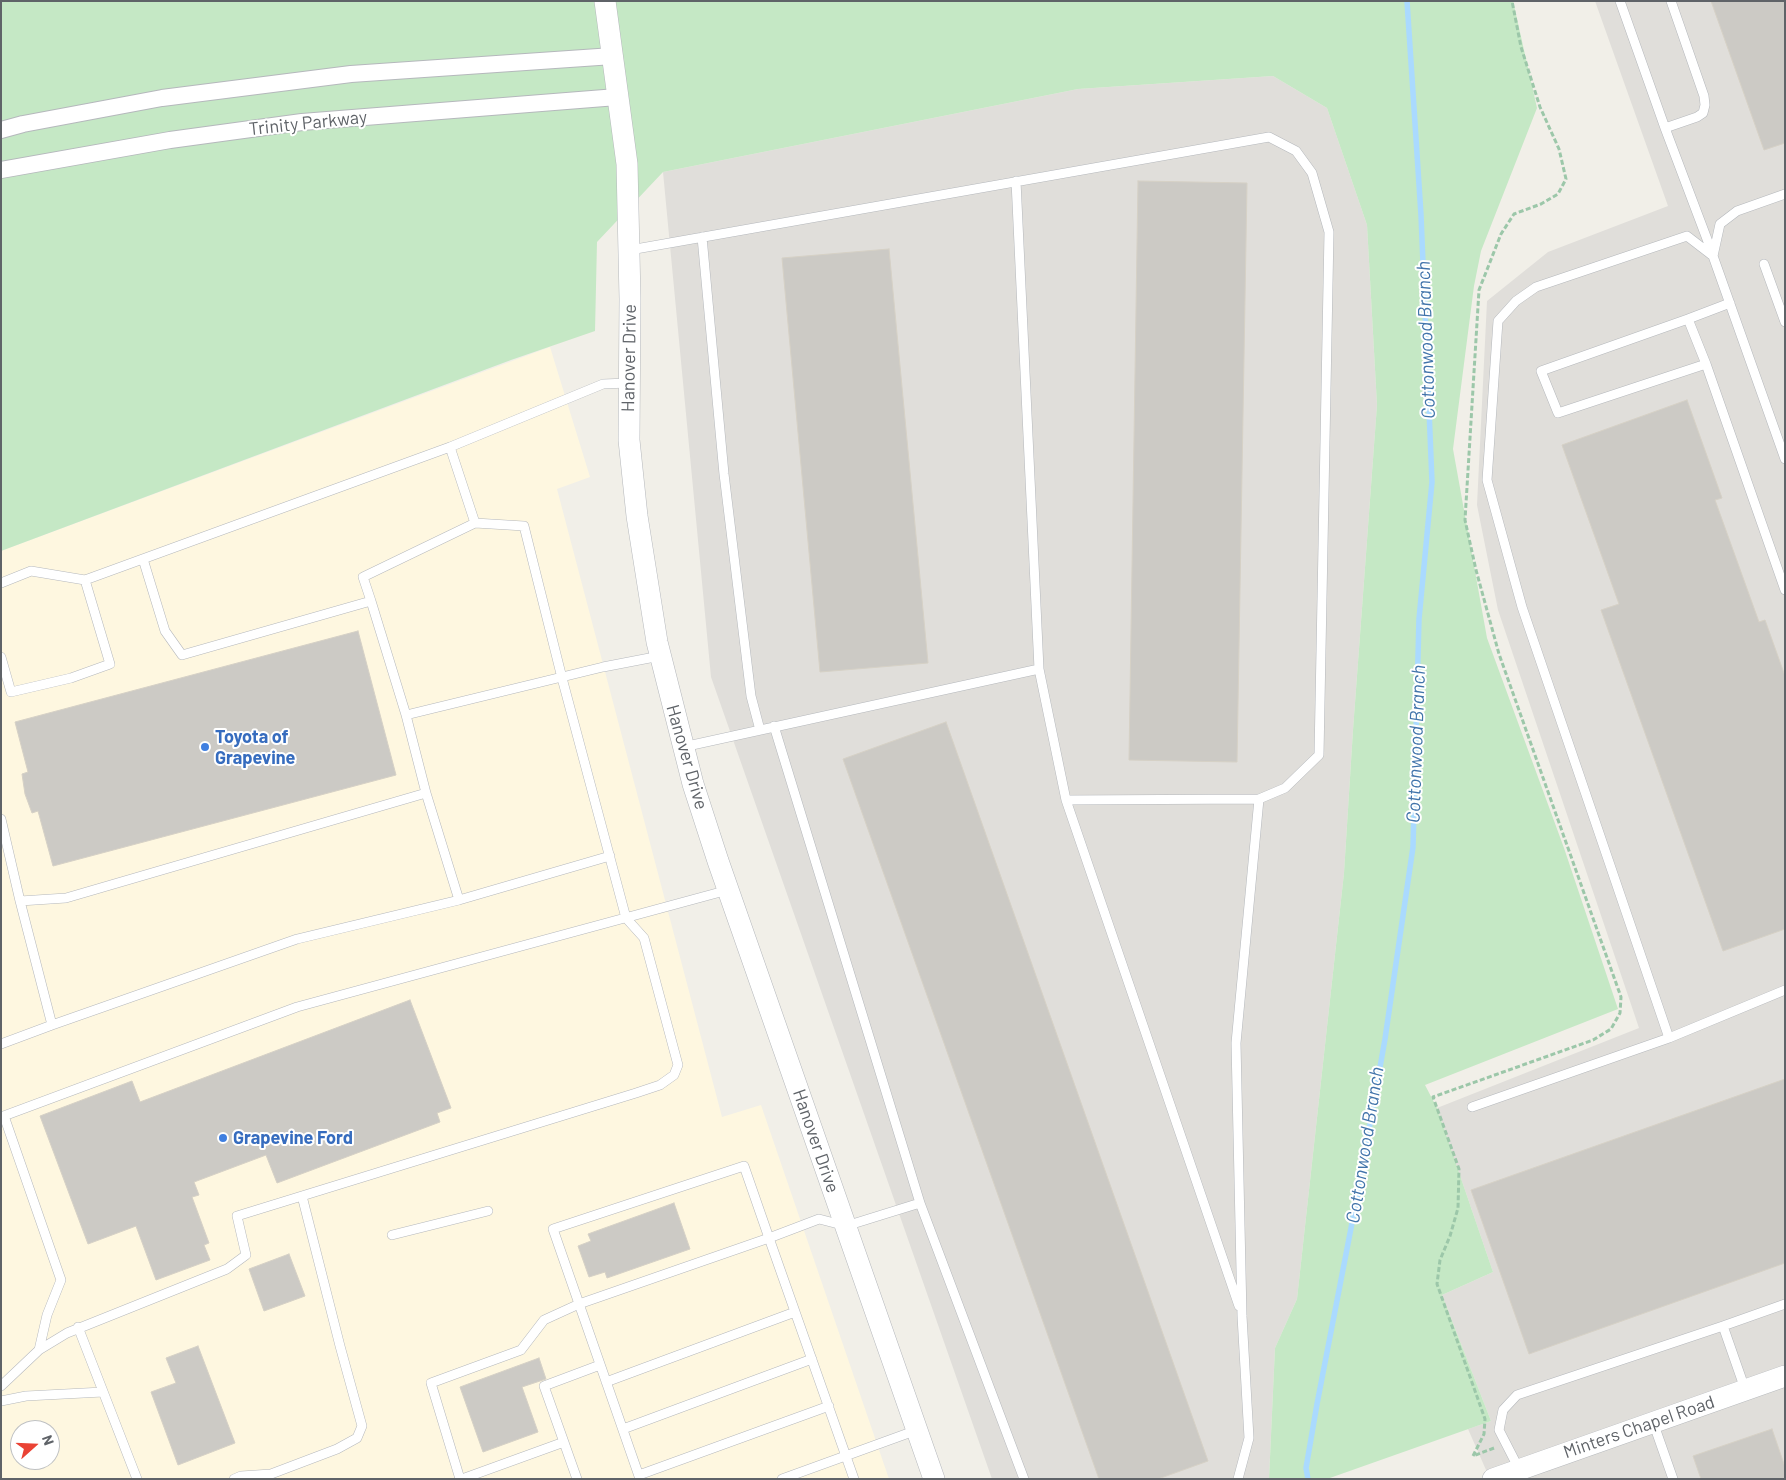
<!DOCTYPE html>
<style>
body{margin:0}
#map{position:relative;width:1786px;height:1480px;overflow:hidden;background:#f1efe8;font-family:Barlow,sans-serif}
canvas{display:block}
.frame{position:absolute;inset:0;border:2px solid #5f6368;pointer-events:none}
.north{position:absolute;left:10px;top:1420px;width:50px;height:50px;box-sizing:border-box;background:#fff;border:1px solid #bfc1c3;border-radius:50%;rotate:70deg;font-size:14px;font-weight:700;line-height:20px;text-align:center;color:#5f6368}
.north::after{content:'';display:block;margin:auto;width:18px;height:22px;background:#ea4335;clip-path:polygon(50% 0,100% 100%,50% 72%,0 100%)}
</style>
<div id="map">
<canvas width="1786" height="1480"></canvas>
<div class="frame"></div>
<div class="north">N</div>
</div>
<script>
const ctx = document.querySelector('canvas').getContext('2d');
ctx.lineJoin = 'round';
function fill(path, color) {
  ctx.fillStyle = color;
  ctx.fill(path, 'evenodd');
}
function poly(rows) {
  const path = new Path2D();
  for (const r of rows) {
    path.moveTo(r[0], r[1]);
    for (let i = 2; i < r.length; i += 2) path.lineTo(r[i], r[i + 1]);
  }
  return path;
}
function strokePath(path, color, width, dash) {
  ctx.strokeStyle = color;
  ctx.lineWidth = width;
  ctx.lineCap = dash ? 'butt' : 'round';
  ctx.setLineDash(dash || []);
  ctx.stroke(path);
}
function write(font, color, halo, rows, align = 'center') {
  ctx.font = font + ' Barlow,sans-serif';
  ctx.lineWidth = 4;
  ctx.setLineDash([]);
  ctx.textBaseline = 'middle';
  ctx.strokeStyle = halo;
  ctx.fillStyle = color;
  for (const [text, x, y, turn = 0] of rows) {
    ctx.save();
    ctx.translate(x, y);
    ctx.rotate((+turn || 0) * Math.PI / 180);
    ctx.textAlign = isNaN(turn) ? turn : align;
    if (halo) ctx.strokeText(text, 0, 0);
    ctx.fillText(text, 0, 0);
    ctx.restore();
  }
}
fill(poly([
 [550,347,590,477,557,489,722,1117,761,1105,889,1479,1,1479,1,551],
 [20,1430,50,1430,50,1460,20,1460]
]), '#fef7e0');
fill(poly([
 [1595,1,1785,1,1785,1479,1490,1479,1468,1429,1491,1421,1442,1295,1493,1272,1437,1108,1639,1028,1498,610,1477,505,1487,301,1548,252,1668,206],
 [1273,76,1327,108,1367,225,1377,405,1353,730,1344,873,1297,1299,1275,1348,1269,1479,992,1479,711,677,663,172,1078,89]
]), '#e0deda');
fill(poly([
 [1,1,1513,1,1537,108,1481,251,1474,286,1453,449,1487,638,1564,848,1618,1009,1425,1085,1437,1108,1493,1272,1442,1295,1491,1421,1327,1479,1269,1479,1275,1348,1297,1299,1344,873,1353,730,1377,405,1367,225,1327,108,1273,76,1078,89,663,172,597,242,595,331,511,360,1,551]
]), '#c5e8c5');
strokePath(poly([
 [1308,1479,1306,1468,1317,1404,1358,1192,1385,1039,1413,847,1419,619,1432,482,1421,215,1407,1]
]), '#aadaff', 5.5);
const building = poly([
 [1711,1,1785,1,1785,143,1764,150,1711,1],
 [1138,181,1247,183,1237,762,1129,760,1138,181],
 [889,249,928,663,820,672,782,258,889,249],
 [1687,400,1722,498,1715,500,1759,622,1765,620,1785,676,1785,929,1723,951,1601,610,1619,604,1562,445,1687,400],
 [358,631,396,775,53,866,38,811,32,813,25,794,22,774,28,772,15,722,358,631],
 [946,722,1208,1461,1158,1479,1099,1479,843,759,946,722],
 [410,1000,451,1108,437,1113,440,1122,277,1183,266,1155,194,1182,199,1195,192,1197,209,1243,204,1245,210,1260,156,1280,136,1226,88,1244,40,1116,132,1081,140,1102,410,1000],
 [1785,1079,1785,1263,1529,1354,1471,1190,1785,1079],
 [674,1203,690,1249,607,1278,605,1272,589,1277,578,1246,591,1241,588,1234,674,1203],
 [289,1254,305,1296,264,1311,249,1269,289,1254],
 [198,1346,235,1443,178,1465,151,1392,176,1383,166,1358,198,1346],
 [539,1358,546,1379,522,1387,538,1432,483,1452,460,1387,539,1358],
 [1772,1429,1785,1467,1785,1479,1701,1479,1693,1456,1772,1429]
]);
fill(building, '#cccac5');
strokePath(building, '#d6d1c6', 1);
const service = poly([
 [1620,1,1665,128,1713,255],
 [1665,128,1697,117,1703,113,1705,105,1704,96,1671,1],
 [1016,181,1039,669],
 [1785,194,1737,211,1720,224,1713,256,1785,459],
 [702,237,724,474,751,696,760,730],
 [630,250,1269,137,1296,151,1312,173,1329,232,1319,755,1285,788,1259,799,1236,1043,1242,1316,1249,1438,1238,1479],
 [1713,256,1687,236,1536,287,1516,301,1498,321,1487,480,1522,607,1669,1038,1785,990],
 [1764,264,1785,322],
 [1730,303,1688,319,1706,364,1785,590],
 [1688,319,1541,371,1558,413,1706,364],
 [450,447,475,523],
 [143,559,165,631,182,655,371,601,406,715],
 [1,583,31,571,85,580,450,447,603,384,628,383],
 [1,657,11,692,71,678,110,664,85,580],
 [774,726,920,1203],
 [683,747,1039,669,1066,800,1259,799],
 [1066,800,1239,1306],
 [1,819,20,901,66,898,426,793,406,715,603,667,660,656],
 [459,900,610,856],
 [20,901,52,1025,297,939,459,900,426,793],
 [1,1044,52,1025],
 [1472,1107,1669,1038],
 [4,1116,61,1280,47,1315,39,1350],
 [1,1117,297,1007,728,890],
 [392,1235,488,1211],
 [78,1327,137,1479],
 [606,1382,795,1312],
 [1,1386,39,1350,67,1333,227,1269,246,1255,237,1216,636,1093,660,1085,674,1075,678,1065,644,938,626,918,562,678,524,526,475,523,363,577,371,601],
 [1745,1389,1723,1326,1785,1304],
 [1,1401,26,1396,103,1392],
 [1653,1422,1673,1479],
 [623,1429,812,1359],
 [1519,1469,1499,1430,1503,1410,1517,1395,1723,1326],
 [639,1475,829,1406],
 [234,1479,241,1476,271,1474,337,1449,357,1438,362,1426,340,1346,302,1196],
 [460,1479,431,1383,521,1350,544,1320,579,1304,769,1238,854,1479],
 [462,1479,564,1442],
 [577,1479,544,1386,600,1365],
 [640,1479,553,1229,744,1166,769,1238,819,1219,846,1226,920,1203,1024,1479],
 [782,1479,917,1430]
]);
const minor = poly([
 [1,130,23,124,162,98,351,74,613,56],
 [1,170,170,140,302,122,617,97]
]);
const tertiary = poly([
 [605,1,627,164,630,299,629,440,637,516,657,642,693,784,718,861,934,1479],
 [1493,1479,1785,1376]
]);
strokePath(service, '#b5b8bc', 10);
strokePath(minor, '#b5b8bc', 18);
strokePath(tertiary, '#b5b8bc', 22);
strokePath(poly([
 [1494,1448,1473,1456,1484,1434,1485,1419,1437,1284,1440,1260,1450,1236,1458,1208,1459,1169,1433,1097,1593,1040,1611,1029,1620,1013,1621,997,1499,654,1476,570,1465,520,1479,290,1501,234,1514,214,1541,204,1558,194,1566,179,1559,149,1540,107,1521,47,1512,1]
]), '#9cc7a9', 3, [5, 2.5]);
strokePath(service, '#fff', 9);
strokePath(minor, '#fff', 16);
strokePath(tertiary, '#fff', 21);
for (const [x, y, r, color] of [
 [205,747,5,"#3f7fe0"],
 [223,1138,5,"#3f7fe0"]
]) {
  const dot = new Path2D();
  dot.arc(x, y, r, 0, 2 * Math.PI);
  ctx.fillStyle = color;
  ctx.fill(dot);
  strokePath(dot, '#fff', 2);
}
write('18px', '#5f6368', '#fff', [
 ["Trinity Parkway",308,123,-6],
 ["Hanover Drive",629,358,-89],
 ["Hanover Drive",687,757,74],
 ["Hanover Drive",816,1141,71],
 ["Minters Chapel Road",1639,1427,-19]
]);
write('bold 18px', '#366cbe', '#fff', [
 ["Toyota of",215,737],
 ["Grapevine",215,758],
 ["Grapevine Ford",233,1138]
], 'left');
write('italic 19px', '#4174aa', '#fff', [
 ["Cottonwood Branch",1426,340,-92],
 ["Cottonwood Branch",1416,744,-88],
 ["Cottonwood Branch",1365,1145,-81]
]);
</script>
